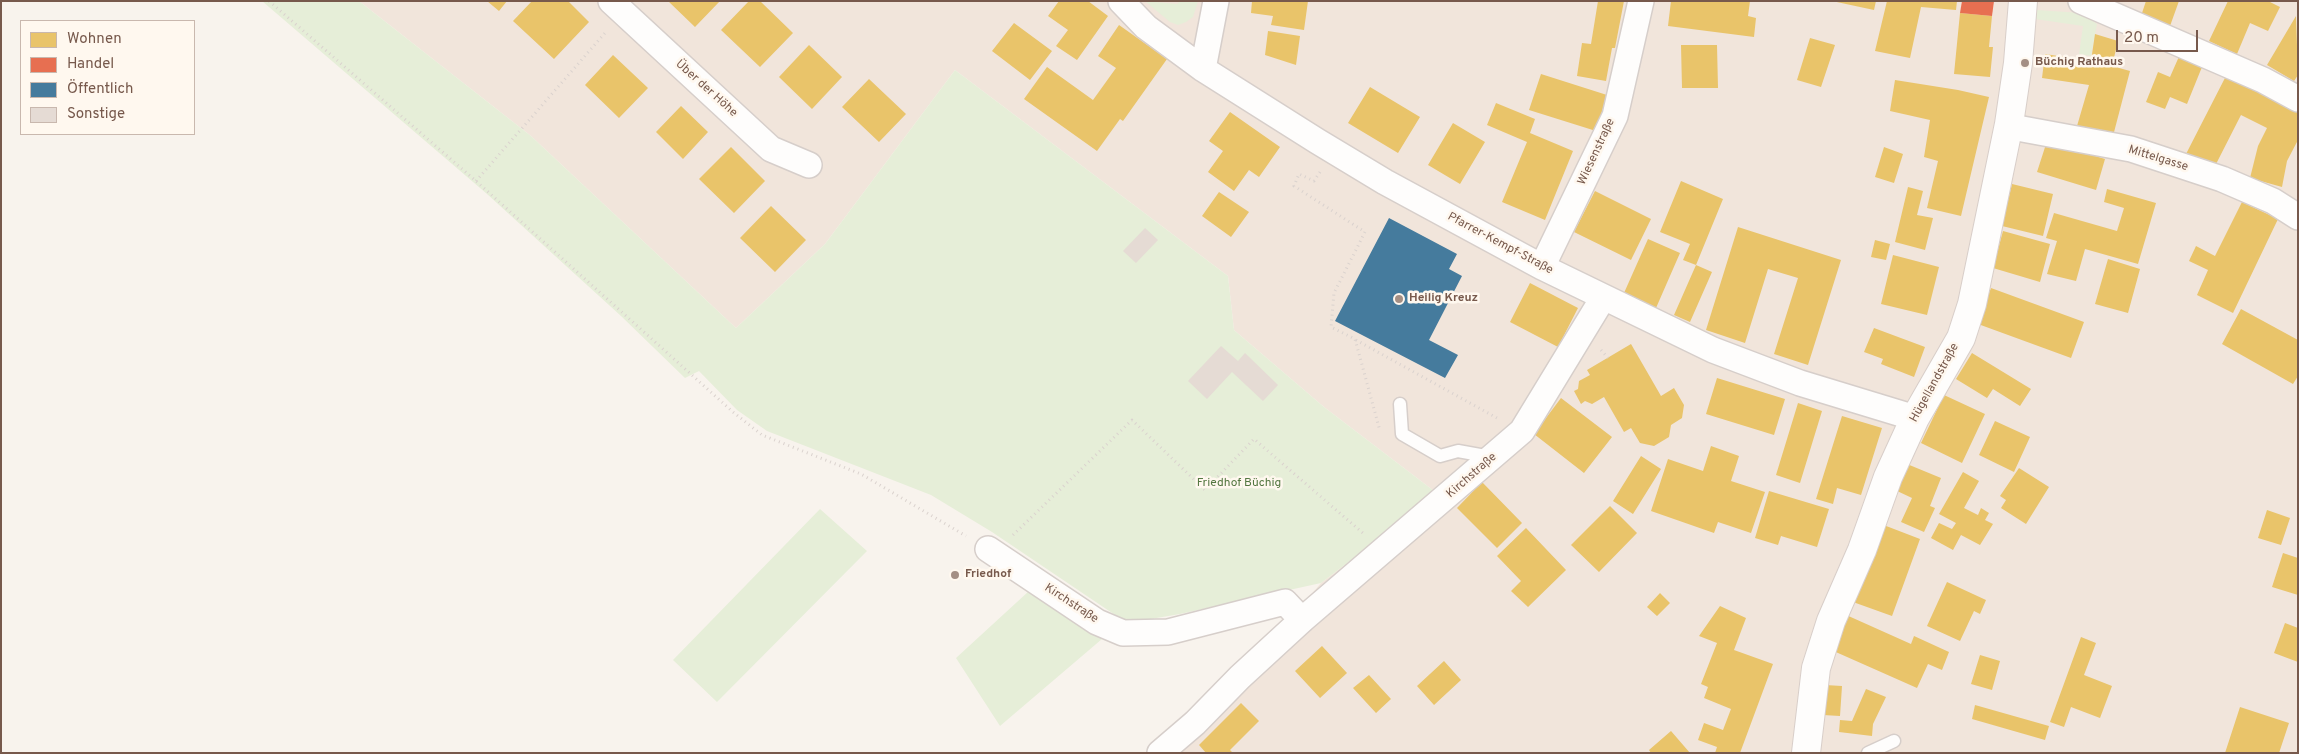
<!DOCTYPE html>
<meta charset="utf-8">
<style>
body{margin:0}
#map{position:relative;width:2299px;height:754px;overflow:hidden;background:#f8f3ed;font-family:Overpass,sans-serif}
canvas{display:block}
.frame{position:absolute;inset:0;border:2px solid #77594c;pointer-events:none}
.legend{position:absolute;left:20px;top:20px;width:175px;height:115px;box-sizing:border-box;background:#fff8ef;border:1px solid #c9b8ae;margin:0;padding:6px 9px;list-style:none;font-size:15px;color:#77594c}
.legend li{display:flex;align-items:center;gap:10px;height:25px}
.legend b{width:25px;border:1px solid #c9b8ae}
.scale{position:absolute;left:2116px;top:30px;width:82px;height:22px;box-sizing:border-box;border:2px solid #77594c;border-top:0;padding-left:6px;font-size:15px;line-height:18px;white-space:nowrap;color:#77594c;-webkit-text-stroke:4px #fff8ef;paint-order:stroke}
</style>
<div id="map">
<canvas width="2299" height="754"></canvas>
<div class="frame"></div>
<ul class="legend">
<li><b style="height:14px;background:#e9c46a"></b>Wohnen</li>
<li><b style="height:14px;background:#e76f51"></b>Handel</li>
<li><b style="height:14px;background:#457b9d"></b>Öffentlich</li>
<li><b style="height:14px;background:#e5dbd4"></b>Sonstige</li>
</ul>
<div class="scale">20 m</div>
</div>
<script>
const ctx = document.querySelector('canvas').getContext('2d');
ctx.lineJoin = 'round';
function fill(path, color) {
  ctx.fillStyle = color;
  ctx.fill(path, 'evenodd');
}
function poly(rows) {
  const path = new Path2D();
  for (const r of rows) {
    path.moveTo(r[0], r[1]);
    for (let i = 2; i < r.length; i += 2) path.lineTo(r[i], r[i + 1]);
  }
  return path;
}
function strokePath(path, color, width, dash) {
  ctx.strokeStyle = color;
  ctx.lineWidth = width;
  ctx.lineCap = dash ? 'butt' : 'round';
  ctx.setLineDash(dash || []);
  ctx.stroke(path);
}
function write(font, color, halo, rows, align = 'center') {
  ctx.font = font + ' Overpass,sans-serif';
  ctx.lineWidth = 5;
  ctx.setLineDash([]);
  ctx.textBaseline = 'middle';
  ctx.strokeStyle = halo;
  ctx.fillStyle = color;
  for (const [text, x, y, turn = 0] of rows) {
    ctx.save();
    ctx.translate(x, y);
    ctx.rotate((+turn || 0) * Math.PI / 180);
    ctx.textAlign = isNaN(turn) ? turn : align;
    if (halo) ctx.strokeText(text, 0, 0);
    ctx.fillText(text, 0, 0);
    ctx.restore();
  }
}
fill(poly([
 [359,1,2298,1,2298,753,1173,753,1183,745,1321,583,1438,494,1324,407,1234,330,1228,276,955,70,825,244,736,328,531,136]
]), '#f1e5db');
fill(poly([
 [262,1,359,1,531,136,736,328,825,244,955,70,1228,276,1234,330,1324,407,1438,494,1321,583,1180,614,1127,623,992,532,931,495,767,431,737,410,699,371,685,378,621,316,487,194],
 [1145,1,1177,4,1181,1,1198,1,1193,17,1186,22,1178,25,1170,22],
 [2037,10,2081,13,2097,24,2091,56,2079,54,2083,26,2035,19],
 [820,509,867,551,717,702,673,660],
 [1029,591,1102,639,1000,726,956,658]
]), '#e6eed8');
fill(poly([
 [487,1,507,1,499,11],
 [532,1,568,1,589,22,554,59,513,21],
 [668,1,720,1,695,27],
 [749,1,760,1,793,33,760,67,721,30],
 [1059,1,1088,1,1108,16,1077,60,1056,46,1068,30,1048,16],
 [1252,1,1308,1,1304,30,1271,25,1273,16,1251,13],
 [1598,1,1624,1,1615,48,1612,48,1606,81,1577,76,1582,43,1591,44],
 [1671,1,1750,1,1748,16,1756,18,1754,37,1668,26],
 [1832,1,1876,1,1874,10],
 [1887,1,1957,1,1956,10,1921,7,1910,58,1875,51],
 [2146,1,2179,1,2170,26,2141,16],
 [2228,1,2268,1,2280,7,2268,31,2250,23,2237,54,2209,41],
 [1960,13,1992,16,1989,47,1993,47,1990,77,1954,74],
 [2296,16,2298,75,2294,81,2267,65],
 [1014,23,1052,51,1030,80,992,51],
 [1119,25,1167,59,1123,121,1120,119,1097,151,1024,99,1047,67,1093,100,1116,68,1098,56],
 [1268,31,1300,36,1296,65,1265,55],
 [2095,34,2118,41,2112,66,2130,71,2113,136,2077,126,2089,85,2042,78,2045,54,2091,61],
 [1810,38,1835,45,1821,87,1797,80],
 [809,45,842,77,812,109,779,77],
 [1681,45,1717,45,1718,88,1682,88],
 [2181,52,2204,62,2187,104,2170,97,2165,109,2146,102,2158,72,2170,77],
 [613,55,648,88,619,118,585,85],
 [1541,74,1607,95,1596,131,1529,110],
 [2227,74,2298,110,2298,140,2287,161,2282,187,2250,178,2258,146,2267,128,2241,115,2214,168,2186,154],
 [869,79,906,114,879,142,842,107],
 [1895,80,1958,90,1989,97,1961,216,1927,208,1938,161,1924,157,1930,120,1890,111],
 [1370,87,1420,117,1398,153,1348,123],
 [1496,103,1535,119,1530,133,1573,151,1545,220,1502,202,1527,142,1487,125],
 [681,106,708,132,683,159,656,132],
 [1230,112,1280,147,1259,177,1249,170,1234,191,1208,172,1223,151,1209,141],
 [1453,123,1485,142,1460,184,1428,165],
 [2047,141,2105,159,2096,190,2037,172],
 [731,147,765,181,734,213,699,179],
 [1884,147,1903,154,1894,183,1875,177],
 [1681,181,1723,199,1696,265,1683,260,1690,244,1660,232],
 [2012,184,2053,194,2043,236,2002,226],
 [1908,187,1923,191,1917,215,1933,218,1925,250,1895,242],
 [2107,189,2156,203,2138,264,2085,249,2076,281,2047,274,2057,241,2046,238,2054,213,2117,231,2124,208,2104,202],
 [1595,191,1651,219,1631,260,1574,232],
 [1219,192,1249,212,1231,237,1202,216],
 [2242,202,2278,219,2233,313,2197,295,2208,270,2189,261,2196,246,2215,256],
 [771,206,806,240,775,272,740,238],
 [1738,227,1841,260,1808,365,1774,354,1798,278,1768,269,1745,343,1706,330],
 [2003,231,2050,244,2040,282,1993,268],
 [1648,239,1680,253,1656,308,1624,293],
 [1875,240,1890,244,1886,260,1871,257],
 [1893,255,1939,267,1927,315,1881,304],
 [2108,259,2140,269,2128,313,2095,304],
 [1696,265,1712,272,1690,322,1674,315],
 [1530,283,1578,308,1558,347,1510,322],
 [1991,288,2084,322,2071,358,1978,324],
 [2241,309,2298,340,2298,376,2293,384,2222,344],
 [1874,328,1925,347,1914,377,1881,364,1883,359,1864,352],
 [1631,344,1661,396,1674,388,1684,405,1682,418,1671,425,1669,437,1654,446,1640,443,1631,428,1624,432,1604,397,1592,404,1585,401,1581,404,1574,391,1578,389,1579,381,1590,375,1587,370],
 [1972,353,2031,389,2020,406,1993,389,1987,398,1956,379],
 [1717,378,1785,399,1774,435,1706,414],
 [1944,395,1985,414,1962,463,1921,443],
 [1561,398,1612,437,1584,473,1534,434],
 [1798,403,1822,411,1800,483,1776,475],
 [1842,416,1882,428,1861,495,1837,488,1833,504,1816,499],
 [1995,421,2030,437,2014,472,1979,455],
 [1711,446,1739,456,1731,481,1765,492,1751,533,1718,522,1714,533,1651,511,1668,459,1703,471],
 [1641,456,1661,469,1633,514,1613,501],
 [1907,464,1941,478,1930,506,1935,508,1924,532,1901,522,1912,498,1895,490],
 [2019,468,2049,487,2026,524,2001,508,2006,500,2000,496],
 [1963,472,1979,481,1964,508,1978,515,1981,508,1989,513,1985,520,1993,524,1980,545,1961,535,1953,550,1931,538,1939,523,1952,529,1956,523,1939,514],
 [1482,482,1522,523,1497,548,1457,508],
 [1769,491,1829,509,1817,547,1781,536,1778,545,1755,538],
 [1610,506,1637,533,1599,572,1571,545],
 [2267,510,2290,518,2281,545,2258,538],
 [1881,524,1920,539,1892,616,1853,602],
 [1526,528,1566,570,1528,607,1511,591,1521,581,1497,556],
 [2283,553,2298,558,2298,595,2272,587],
 [1947,582,1986,600,1980,614,1974,611,1960,641,1927,626],
 [1660,593,1670,603,1657,616,1647,607],
 [1720,606,1746,618,1734,650,1773,664,1740,753,1715,753,1717,747,1698,740,1704,723,1723,730,1731,709,1704,698,1708,687,1701,684,1717,643,1699,636],
 [1844,614,1911,644,1914,636,1949,652,1942,670,1928,664,1917,688,1829,649],
 [2285,623,2298,628,2298,662,2274,653],
 [2081,637,2096,643,2084,675,2112,686,2100,718,2071,707,2064,727,2050,722],
 [1322,646,1347,673,1320,698,1295,671],
 [1980,655,2000,661,1992,690,1971,684],
 [1444,661,1461,680,1434,705,1417,686],
 [1369,675,1391,699,1376,713,1353,688],
 [1825,685,1842,686,1840,716,1823,715],
 [1866,689,1886,697,1873,724,1872,736,1839,732,1840,720,1852,721],
 [1241,703,1259,721,1230,750,1233,753,1206,753,1199,745],
 [1975,705,2049,726,2045,740,1972,719],
 [2240,707,2289,723,2279,753,2225,753],
 [1671,731,1690,753,1651,753,1649,750]
]), '#e9c46a');
fill(poly([
 [1962,1,1994,1,1992,16,1960,13]
]), '#e76f51');
fill(poly([
 [1389,218,1457,254,1449,269,1462,276,1429,340,1458,355,1445,378,1335,321]
]), '#457b9d');
fill(poly([
 [1145,228,1158,240,1136,263,1123,251],
 [1221,346,1238,361,1245,353,1278,385,1263,401,1232,372,1207,399,1188,381]
]), '#e5dbd4');
const lane = poly([
 [1400,404,1402,434,1440,456,1458,451,1491,457],
 [1868,753,1894,741]
]);
const street = poly([
 [611,1,771,149,809,165],
 [1121,1,1146,27,1203,69,1317,141,1385,182,1542,267,1713,350,1800,383,1915,418],
 [2081,1,2263,80,2298,99],
 [1203,69,1216,1],
 [2009,124,2017,128,2131,149,2222,179,2273,201,2298,217],
 [1542,267,1615,116,1641,1],
 [988,549,1097,622,1123,633,1168,632,1285,602,1302,620],
 [1160,753,1195,723,1240,677,1302,620,1522,431,1603,298]
]);
const secondary = poly([
 [1806,753,1816,668,1831,621,1862,550,1888,477,1915,418,1961,338,1972,304,2009,124,2018,63,2023,1]
]);
strokePath(lane, '#d6ceca', 15);
strokePath(street, '#d6ceca', 28);
strokePath(secondary, '#d8cec9', 30);
strokePath(poly([
 [269,1,476,181,733,412,762,435,861,474,966,536],
 [1320,172,1314,181,1299,174,1294,186,1365,232,1334,293,1331,327,1355,339,1380,431],
 [476,181,605,33],
 [1356,340,1497,418],
 [1601,350,1608,358],
 [1013,535,1132,420,1205,490,1254,439,1364,534]
]), '#dad2ce', 3, [1, 4]);
strokePath(lane, '#fefdfc', 12);
strokePath(street, '#fefdfc', 25);
strokePath(secondary, '#fefdfc', 28);
for (const [x, y, r, color] of [
 [2025,63,5,"#a48f84"],
 [1399,299,5,"#a48f84"],
 [955,575,5,"#a48f84"]
]) {
  const dot = new Path2D();
  dot.arc(x, y, r, 0, 2 * Math.PI);
  ctx.fillStyle = color;
  ctx.fill(dot);
  strokePath(dot, '#fff8ef', 2);
}
write('bold 12px', '#77594c', '#fff8ef', [
 ["Büchig Rathaus",2035,63],
 ["Heilig Kreuz",1409,299],
 ["Friedhof",965,575]
], 'left');
write('12px', '#77594c', '#fff8ef', [
 ["Über der Höhe",706,89,42],
 ["Wiesenstraße",1597,152,-65],
 ["Mittelgasse",2158,159,17],
 ["Pfarrer-Kempf-Straße",1500,244,28],
 ["Hügellandstraße",1935,383,-61],
 ["Kirchstraße",1472,476,-41],
 ["Kirchstraße",1071,604,33]
]);
write('12px', '#547741', '#fff8ef', [
 ["Friedhof Büchig",1239,484]
]);
</script>
